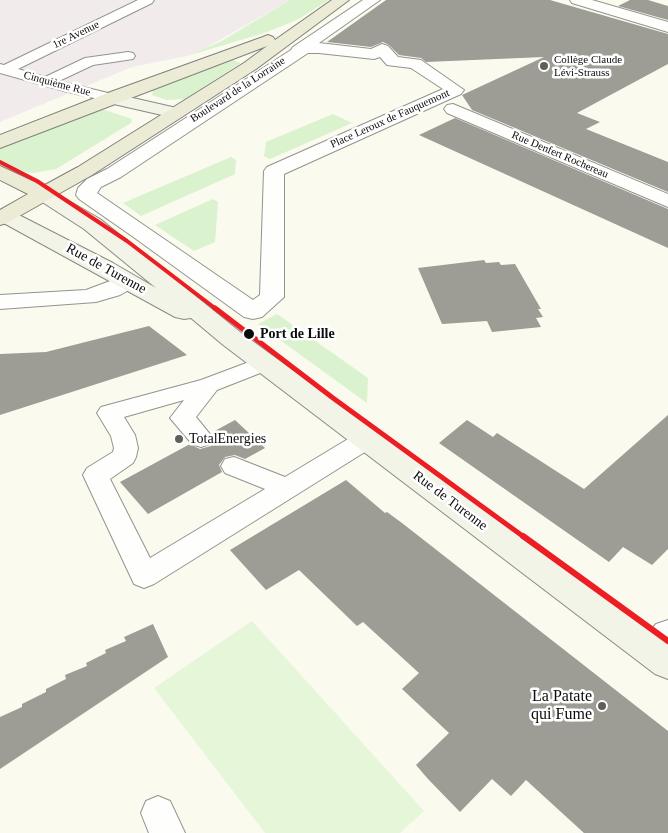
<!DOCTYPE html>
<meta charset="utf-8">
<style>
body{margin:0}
canvas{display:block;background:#fafaef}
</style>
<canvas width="668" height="833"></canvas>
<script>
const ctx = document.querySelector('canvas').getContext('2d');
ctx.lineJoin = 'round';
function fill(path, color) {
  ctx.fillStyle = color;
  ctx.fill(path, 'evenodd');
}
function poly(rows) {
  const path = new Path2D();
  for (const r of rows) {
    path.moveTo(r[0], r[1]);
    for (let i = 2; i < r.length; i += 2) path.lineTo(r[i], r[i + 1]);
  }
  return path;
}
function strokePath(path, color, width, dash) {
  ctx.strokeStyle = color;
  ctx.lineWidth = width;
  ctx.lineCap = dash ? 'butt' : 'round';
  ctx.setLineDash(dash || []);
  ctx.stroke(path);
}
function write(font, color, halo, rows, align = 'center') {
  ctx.font = font + ' Georgia,serif';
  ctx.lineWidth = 5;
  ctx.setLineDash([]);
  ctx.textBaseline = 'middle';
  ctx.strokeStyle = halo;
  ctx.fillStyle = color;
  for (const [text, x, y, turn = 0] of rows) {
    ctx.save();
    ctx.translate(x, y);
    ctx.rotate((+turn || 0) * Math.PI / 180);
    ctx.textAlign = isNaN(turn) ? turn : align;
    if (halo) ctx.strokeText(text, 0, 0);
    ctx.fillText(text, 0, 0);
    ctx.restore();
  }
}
fill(poly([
 [0,0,290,0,204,49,187,56,132,67,0,122]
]), '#f2ebec');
fill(poly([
 [290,0,329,0,297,20,264,33,187,56,220,42],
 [233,60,241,63,185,99,167,100,152,95,153,90],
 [105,110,132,119,131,123,56,169,33,173,25,172,0,162,0,147,95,111],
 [333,114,352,123,270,159,264,156,266,142],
 [231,157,236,160,235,174,141,216,123,203],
 [213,199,218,202,215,242,194,251,155,225],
 [277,314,368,378,367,403,258,324]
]), '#daf2cd');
fill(poly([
 [252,621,424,811,400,833,265,833,154,688]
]), '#e6f6d8');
fill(poly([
 [386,0,550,0,668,34,668,64,577,113,600,122,586,129,668,162,668,192,472,110,462,95,544,57,426,62,421,58,399,55,389,45,383,42,371,47,327,42],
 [630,0,648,0,668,6,668,20,618,6],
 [455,118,668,209,668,248,419,135],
 [484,260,486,263,499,262,501,265,515,264,541,309,538,309,543,317,536,318,541,327,492,332,487,321,442,324,418,268],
 [149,326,187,355,0,415,0,354,46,352],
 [668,415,668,549,652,565,623,547,609,562,439,443,467,420,493,437,497,433,584,489],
 [235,420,265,448,245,459,235,455,225,457,219,465,222,472,148,514,120,482,190,444,200,449,211,446,215,439,211,433],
 [346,480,385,513,387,512,402,523,668,731,668,833,584,833,526,780,511,796,492,779,460,812,428,779,416,765,449,733,402,689,419,673,363,622,357,626,299,570,266,590,230,550],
 [153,624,168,657,0,769,0,717,22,707,22,704,46,692,46,689,66,679,65,675,87,666,86,663,106,653,105,650,126,641,124,637]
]), '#9d9c95');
const service = poly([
 [138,0,154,0,152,3,18,69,45,77,85,58,128,52,133,53,135,56,133,59,93,65,59,81,116,95,118,98,116,101,111,102,64,91,0,73,0,64,4,65,138,0],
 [265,356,273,358,276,363,273,368,217,390,196,417,213,438,210,444,201,447,192,444,170,418,184,400,124,417,135,435,138,448,136,457,133,463,110,479,150,558,265,489,225,473,221,466,225,459,234,457,285,477,358,433,367,430,376,433,379,439,376,445,154,584,144,588,134,584,83,475,87,468,113,452,114,448,111,436,97,413,101,407,201,380,265,356],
 [158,796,170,801,185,833,149,833,141,813,146,801,158,796]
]);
const pedestrian = poly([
 [363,0,380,0,319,43,371,49,382,44,388,46,398,57,421,60,464,90,461,94,284,174,284,297,262,317,253,319,244,317,132,236,79,199,76,195,78,188,87,179,107,169,291,50,293,47,363,0],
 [308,53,319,53,374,59,380,57,387,65,411,68,443,89,267,167,264,171,260,295,253,300,97,193,101,187,121,177,308,53]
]);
const minor = poly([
 [570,0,592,0,668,22,668,32,572,3,570,0],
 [453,104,668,194,668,207,447,113,444,109,447,105,453,104],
 [126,275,134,277,138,282,134,287,120,295,96,302,0,309,0,295,86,290,126,275],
 [668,620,668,660,665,663,653,668,641,663,635,652,641,641,656,624,668,620]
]);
const secondary = poly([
 [111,93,181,109,184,113,181,117,175,118,105,102,102,98,105,94,111,93],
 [43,188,50,190,100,219,240,332,668,643,668,679,655,674,222,344,191,318,184,319,175,317,0,221,0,211,6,210,13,212,113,263,156,288,84,229,36,198,33,194,36,190,43,188]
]);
const primary = poly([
 [332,0,349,0,256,69,92,175,7,223,0,225,0,210,28,194,0,180,0,166,43,186,78,167,244,63,267,46,0,148,0,135,105,94,263,37,268,35,273,37,275,40,332,0]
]);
strokePath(service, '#93938e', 2);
strokePath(pedestrian, '#93938e', 2);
strokePath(minor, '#93938e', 2);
strokePath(secondary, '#8a8a85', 2);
strokePath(primary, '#80807c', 2);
fill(service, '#fefefd');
fill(pedestrian, '#fefefd');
fill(minor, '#fefefd');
fill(secondary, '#f2f4e8');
fill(primary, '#ececd6');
strokePath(poly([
 [0,162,37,181,127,241,216,309]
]), '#ed1d24', 4);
strokePath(poly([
 [215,308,333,398,524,537]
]), '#ed1d24', 5);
strokePath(poly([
 [523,536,668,641]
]), '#ed1d24', 6);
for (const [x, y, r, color] of [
 [544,66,5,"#5f5f5b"],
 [249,334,6,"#0c0c0c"],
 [179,439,5,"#5f5f5b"],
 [602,706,5,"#5f5f5b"]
]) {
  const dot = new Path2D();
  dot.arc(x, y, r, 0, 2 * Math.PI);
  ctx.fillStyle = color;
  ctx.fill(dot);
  strokePath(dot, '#fff', 2);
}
write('11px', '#0c0c0c', '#fff', [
 ["1re Avenue",76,35,-26],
 ["Cinquième Rue",57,84,15],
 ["Boulevard de la Lorraine",238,90,-33],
 ["Place Leroux de Fauquemont",390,119,-24],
 ["Rue Denfert Rochereau",560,155,23]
]);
write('11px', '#0c0c0c', '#fff', [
 ["Collège Claude",554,60],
 ["Lévi-Strauss",554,73]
], 'left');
write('14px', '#0c0c0c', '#fff', [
 ["Rue de Turenne",106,269,29],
 ["Rue de Turenne",450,501,37]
]);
write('bold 14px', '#0c0c0c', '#fff', [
 ["Port de Lille",260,334]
], 'left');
write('14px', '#0c0c0c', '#fff', [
 ["TotalEnergies",189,439]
], 'left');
write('16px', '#0c0c0c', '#fff', [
 ["La Patate",592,697],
 ["qui Fume",592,715]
], 'right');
</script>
